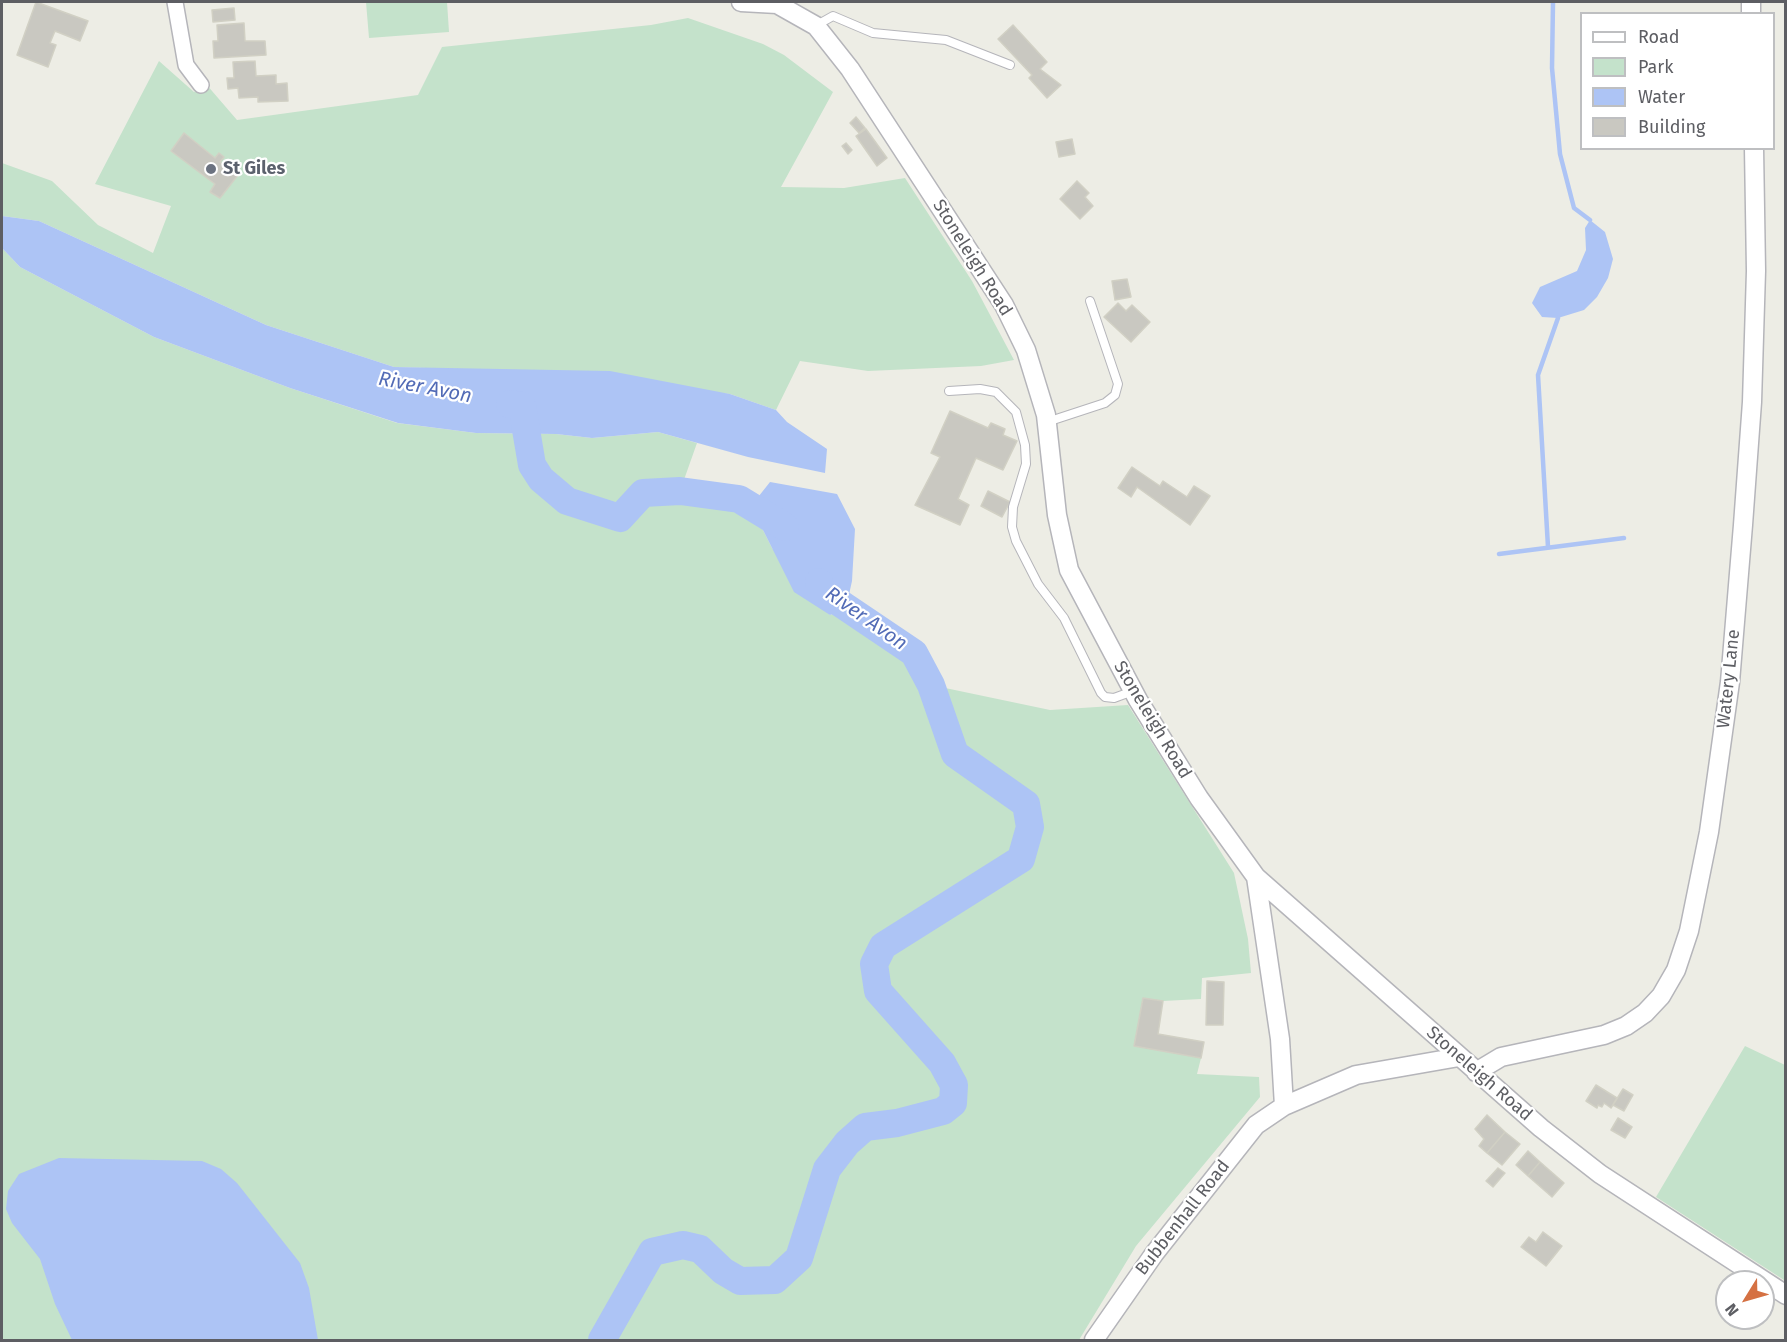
<!DOCTYPE html>
<style>
body{margin:0}
#map{position:relative;width:1787px;height:1342px;overflow:hidden;background:#edede5;font-family:"Fira Sans",sans-serif}
canvas{display:block}
.frame{position:absolute;inset:0;border:3px solid #5d5e63;pointer-events:none}
.legend{position:absolute;left:1580px;top:12px;width:195px;height:138px;box-sizing:border-box;background:#fff;border:2px solid #bebfc1;margin:0;padding:8px 10px;list-style:none;font-size:18px;color:#5d5e63}
.legend li{display:flex;align-items:center;gap:12px;height:30px}
.legend b{width:30px;border:2px solid #bebfc1}
.north{position:absolute;left:1715px;top:1270px;width:60px;height:60px;box-sizing:border-box;background:#fff;border:2px solid #bebfc1;border-radius:50%;rotate:233deg;font-size:16px;font-weight:700;line-height:24px;text-align:center;color:#5d5e63}
.north::after{content:'';display:block;margin:auto;width:21px;height:27px;background:#d57143;clip-path:polygon(50% 0,100% 100%,50% 72%,0 100%)}
</style>
<div id="map">
<canvas width="1787" height="1342"></canvas>
<div class="frame"></div>
<ul class="legend">
<li><b style="height:8px;background:#fff"></b>Road</li>
<li><b style="height:16px;background:#c4e2cb"></b>Park</li>
<li><b style="height:16px;background:#adc4f5"></b>Water</li>
<li><b style="height:16px;background:#c9c8c1"></b>Building</li>
</ul>
<div class="north">N</div>
</div>
<script>
const ctx = document.querySelector('canvas').getContext('2d');
ctx.lineJoin = 'round';
function fill(path, color) {
  ctx.fillStyle = color;
  ctx.fill(path, 'evenodd');
}
function poly(rows) {
  const path = new Path2D();
  for (const r of rows) {
    path.moveTo(r[0], r[1]);
    for (let i = 2; i < r.length; i += 2) path.lineTo(r[i], r[i + 1]);
  }
  return path;
}
function strokePath(path, color, width, dash) {
  ctx.strokeStyle = color;
  ctx.lineWidth = width;
  ctx.lineCap = dash ? 'butt' : 'round';
  ctx.setLineDash(dash || []);
  ctx.stroke(path);
}
function write(font, color, halo, rows, align = 'center') {
  ctx.font = font + ' "Fira Sans",sans-serif';
  ctx.lineWidth = 4.5;
  ctx.setLineDash([]);
  ctx.textBaseline = 'middle';
  ctx.strokeStyle = halo;
  ctx.fillStyle = color;
  for (const [text, x, y, turn = 0] of rows) {
    ctx.save();
    ctx.translate(x, y);
    ctx.rotate((+turn || 0) * Math.PI / 180);
    ctx.textAlign = isNaN(turn) ? turn : align;
    if (halo) ctx.strokeText(text, 0, 0);
    ctx.fillText(text, 0, 0);
    ctx.restore();
  }
}
fill(poly([
 [366,2,447,2,449,32,369,38],
 [688,18,763,44,784,55,833,92,781,187,844,188,905,178,972,281,1014,360,981,366,868,371,800,361,776,410,730,394,490,370,394,367,266,325,39,221,2,216,2,163,52,181,98,225,153,253,171,206,95,184,159,61,194,92,206,84,237,120,418,95,442,47,651,25],
 [2,248,20,267,154,337,290,388,397,423,476,433,556,434,592,438,658,432,697,443,680,491,739,499,751,506,772,548,830,615,846,608,914,653,931,685,1050,710,1128,705,1234,873,1248,939,1251,973,1202,978,1201,999,1163,1001,1143,998,1134,1046,1201,1058,1197,1074,1259,1077,1260,1097,1136,1246,1079,1340,2,1340],
 [1745,1046,1785,1065,1784,1280,1656,1197]
]), '#c4e2cb');
fill(poly([
 [2,216,39,221,266,325,394,367,610,371,730,394,776,410,787,422,827,449,825,473,748,457,658,432,592,438,556,434,476,433,398,423,290,388,154,337,20,267,2,248],
 [1590,220,1605,232,1613,259,1608,278,1597,297,1584,310,1558,318,1542,317,1532,303,1540,287,1577,271,1586,250,1585,228],
 [770,482,837,494,855,529,852,581,846,608,830,615,794,592,751,506],
 [59,1158,202,1161,221,1169,237,1183,300,1263,309,1288,318,1340,72,1340,55,1304,40,1259,12,1223,6,1209,8,1191,19,1174]
]), '#adc4f5');
strokePath(poly([
 [1553,2,1552,68,1560,154,1574,208,1590,220],
 [1548,547,1538,375,1558,318],
 [1499,554,1624,538]
]), '#adc4f5', 4.5);
strokePath(poly([
 [510,404,522,406,532,465,541,479,567,501,620,518,643,493,680,491,739,499,785,527],
 [602,1340,652,1252,683,1245,700,1249,723,1271,740,1281,775,1280,799,1258,827,1169,847,1143,865,1127,897,1123,943,1111,953,1103,954,1085,942,1063,878,991,874,964,883,946,1021,859,1030,827,1026,804,955,754,931,685,914,653,822,591,819,582]
]), '#adc4f5', 28);
const building = poly([
 [36,2,88,21,80,41,55,31,50,43,56,45,48,67,17,55,36,2],
 [234,8,235,20,213,22,212,10,234,8],
 [244,23,245,41,265,41,266,55,214,58,213,41,218,41,217,25,244,23],
 [1013,25,1047,62,1040,69,1061,85,1047,98,1029,78,1032,75,998,39,1013,25],
 [255,61,256,76,276,75,276,84,287,83,288,101,258,102,258,97,239,98,238,88,228,89,227,78,234,78,233,62,255,61],
 [856,117,865,128,859,133,850,123,856,117],
 [866,129,887,158,877,166,856,136,866,129],
 [184,133,215,158,219,153,224,157,220,162,238,175,220,198,210,192,215,184,171,151,184,133],
 [1072,139,1075,154,1059,157,1056,142,1072,139],
 [846,143,852,150,848,154,842,146,846,143],
 [1077,181,1089,193,1085,197,1093,206,1080,219,1060,199,1077,181],
 [1127,279,1131,297,1115,300,1112,281,1127,279],
 [1118,303,1126,311,1132,305,1150,322,1131,342,1104,317,1118,303],
 [950,411,988,428,991,423,1005,429,1003,435,1017,441,1003,470,976,458,958,499,969,505,960,525,915,505,940,457,931,453,950,411],
 [1132,467,1160,486,1163,481,1187,497,1194,486,1210,496,1190,525,1137,487,1131,497,1118,488,1132,467],
 [988,491,1010,502,1002,517,981,506,988,491],
 [1207,981,1224,982,1223,1025,1206,1025,1207,981],
 [1143,998,1163,1001,1158,1034,1204,1042,1201,1058,1134,1046,1143,998],
 [1596,1085,1617,1098,1611,1108,1604,1103,1602,1107,1598,1105,1597,1108,1586,1101,1596,1085],
 [1623,1089,1633,1095,1624,1111,1613,1105,1623,1089],
 [1487,1115,1505,1132,1487,1153,1479,1146,1484,1139,1475,1129,1487,1115],
 [1618,1118,1632,1127,1625,1138,1611,1130,1618,1118],
 [1505,1132,1520,1144,1502,1165,1487,1153,1505,1132],
 [1528,1151,1540,1162,1528,1176,1516,1165,1528,1151],
 [1540,1162,1564,1183,1552,1197,1528,1176,1540,1162],
 [1498,1168,1505,1173,1493,1187,1486,1181,1498,1168],
 [1543,1232,1562,1246,1546,1266,1521,1247,1529,1237,1536,1242,1543,1232]
]);
fill(building, '#c9c8c1');
strokePath(building, '#d1d0c4', 1.5);
const service = poly([
 [817,25,833,16,873,33,946,40,1010,65],
 [949,391,980,389,996,392,1016,412,1025,445,1026,464,1013,507,1012,527,1016,541,1038,584,1064,618,1101,693,1105,697,1114,698,1133,691],
 [1047,422,1105,403,1115,395,1118,384,1090,301]
]);
const minor = poly([
 [175,2,186,65,201,85]
]);
const tertiary = poly([
 [741,2,777,4,816,26,850,69,1004,305,1026,350,1046,415,1057,515,1069,570,1138,700,1199,798,1256,877,1541,1128,1600,1174,1786,1295],
 [1751,2,1751,14],
 [1256,877,1280,1039,1284,1106],
 [1476,1072,1501,1057,1604,1035,1626,1026,1645,1013,1661,996,1676,970,1689,931,1709,832,1730,682,1743,525,1752,402,1756,271,1754,148],
 [1094,1340,1154,1254,1256,1125,1284,1106,1356,1075,1459,1057]
]);
strokePath(service, '#b5b5ba', 10);
strokePath(minor, '#b5b5ba', 18);
strokePath(tertiary, '#b5b5ba', 21);
strokePath(service, '#fff', 8);
strokePath(minor, '#fff', 15);
strokePath(tertiary, '#fff', 18);
for (const [x, y, r, color] of [
 [211,169,6,"#6b7280"]
]) {
  const dot = new Path2D();
  dot.arc(x, y, r, 0, 2 * Math.PI);
  ctx.fillStyle = color;
  ctx.fill(dot);
  strokePath(dot, '#fff', 2);
}
write('bold 18px', '#5b616d', '#fff', [
 ["St Giles",223,169]
], 'left');
write('18px', '#5d5e63', '#fff', [
 ["Stoneleigh Road",972,258,58],
 ["Watery Lane",1729,679,-84],
 ["Stoneleigh Road",1152,720,59],
 ["Stoneleigh Road",1479,1074,41],
 ["Bubbenhall Road",1183,1218,-52]
]);
write('italic 20px', '#526bb6', '#fff', [
 ["River Avon",425,388,11],
 ["River Avon",866,619,35]
]);
</script>
